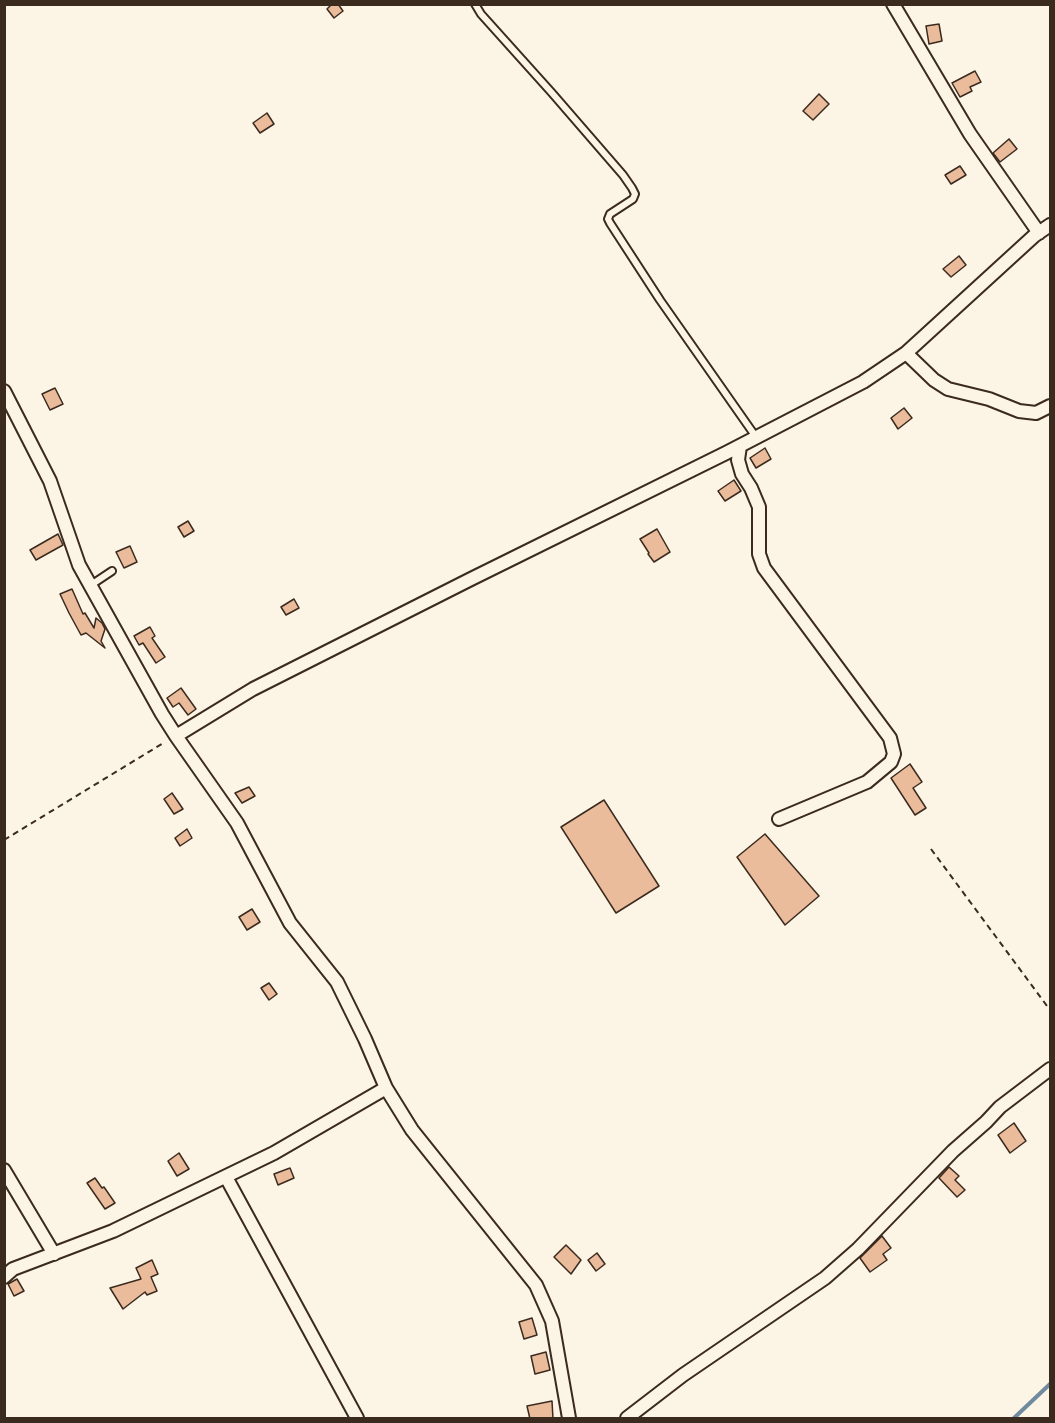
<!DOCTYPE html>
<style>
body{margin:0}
#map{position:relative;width:1055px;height:1423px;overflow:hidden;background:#fcf5e5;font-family:"Shantell Sans",sans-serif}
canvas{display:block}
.frame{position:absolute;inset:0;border:6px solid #3b2a1e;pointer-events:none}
</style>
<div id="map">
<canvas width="1055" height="1423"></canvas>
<div class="frame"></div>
</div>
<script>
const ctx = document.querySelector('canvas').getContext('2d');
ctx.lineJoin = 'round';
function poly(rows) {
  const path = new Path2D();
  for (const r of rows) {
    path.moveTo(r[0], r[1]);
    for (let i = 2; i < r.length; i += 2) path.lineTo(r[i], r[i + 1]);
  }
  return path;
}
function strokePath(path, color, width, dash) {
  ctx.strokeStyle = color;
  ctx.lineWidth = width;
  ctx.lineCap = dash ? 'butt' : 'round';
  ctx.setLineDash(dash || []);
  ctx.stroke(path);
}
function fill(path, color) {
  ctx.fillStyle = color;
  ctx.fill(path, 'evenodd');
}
strokePath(poly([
 [1014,1418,1050,1384]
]), '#708b9e', 4);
const building = poly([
 [332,4,338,4,343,11,334,18,327,9,332,4],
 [939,24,942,41,929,44,926,26,939,24],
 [975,71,981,82,970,87,972,91,960,97,952,83,975,71],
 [819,94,829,104,813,120,803,111,819,94],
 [267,113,274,124,260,133,253,123,267,113],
 [1009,139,1017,149,1000,162,993,153,1009,139],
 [960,166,966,175,951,184,945,175,960,166],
 [959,256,966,265,951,277,943,269,959,256],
 [55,388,63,404,50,410,42,394,55,388],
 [904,408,912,418,898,429,891,418,904,408],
 [765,448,771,459,756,468,750,458,765,448],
 [734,480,741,491,725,501,718,491,734,480],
 [188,521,194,531,184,537,178,527,188,521],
 [657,529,670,552,654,562,648,554,649,553,640,539,657,529],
 [58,534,63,545,36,560,30,550,58,534],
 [130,546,137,562,124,568,116,552,130,546],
 [72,589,83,614,85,613,94,628,96,618,102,623,105,629,101,641,105,648,86,633,81,635,69,613,60,594,72,589],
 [294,599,299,608,286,615,281,607,294,599],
 [150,627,155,636,152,638,165,657,156,663,143,643,139,645,134,636,150,627],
 [181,688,196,709,188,715,179,703,173,707,167,698,181,688],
 [910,764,922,782,913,788,926,808,915,815,891,778,910,764],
 [249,787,255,796,242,803,235,793,249,787],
 [172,793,183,809,174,814,164,799,172,793],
 [604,800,659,886,616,913,561,827,604,800],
 [187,829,192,838,180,846,175,838,187,829],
 [765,834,819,896,785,925,737,857,765,834],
 [252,909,260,922,247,930,239,917,252,909],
 [269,983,277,994,269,1000,261,988,269,983],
 [1014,1123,1026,1141,1010,1153,998,1135,1014,1123],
 [179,1153,189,1169,177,1176,168,1161,179,1153],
 [949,1167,959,1176,955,1180,965,1190,957,1197,939,1178,949,1167],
 [290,1168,294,1178,278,1185,274,1174,290,1168],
 [95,1178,102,1188,104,1187,115,1203,105,1209,87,1183,95,1178],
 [882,1236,891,1248,883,1254,887,1260,870,1272,860,1258,882,1236],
 [566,1245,581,1260,571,1274,554,1257,566,1245],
 [597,1253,605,1264,596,1271,588,1260,597,1253],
 [152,1260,158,1274,151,1277,157,1291,147,1295,145,1292,123,1309,110,1288,141,1279,136,1268,152,1260],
 [17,1279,24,1291,14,1296,8,1284,17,1279],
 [532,1318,537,1335,524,1339,519,1322,532,1318],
 [546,1352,550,1370,535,1374,531,1356,546,1352],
 [552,1401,553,1419,530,1419,527,1406,552,1401]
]);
fill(building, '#ebbc9c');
strokePath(building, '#3b2a1e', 1.5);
const lane = poly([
 [475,4,481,14,552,93,623,175,632,188,635,194,633,199,610,214,608,219,610,223,660,300,756,437],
 [91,585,112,571]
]);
const street = poly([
 [893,4,970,134,1039,233],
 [906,353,934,380,948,389,989,399,1019,411,1036,413,1050,406],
 [4,391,50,481,79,565,162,714,176,736,237,823,290,923,337,982,365,1039,386,1088,412,1130,536,1285,552,1321,569,1418],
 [740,446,738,460,742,474,751,488,759,507,759,554,764,568,890,738,894,754,891,762,867,782,779,819],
 [176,736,253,689,471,579,726,453,863,382,906,353,1034,236,1050,225],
 [4,1170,54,1254],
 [226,1177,357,1418],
 [4,1277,13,1269,113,1231,274,1153,386,1088],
 [627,1418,683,1375,825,1278,858,1249,953,1151,986,1122,1000,1107,1050,1069]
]);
strokePath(lane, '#3b2a1e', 10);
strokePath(street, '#3b2a1e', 16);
strokePath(poly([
 [4,840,165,742],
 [931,849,1050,1010]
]), '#3b2a1e', 2, [6, 4.5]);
strokePath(lane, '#fcf5e5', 6);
strokePath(street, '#fcf5e5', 12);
</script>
